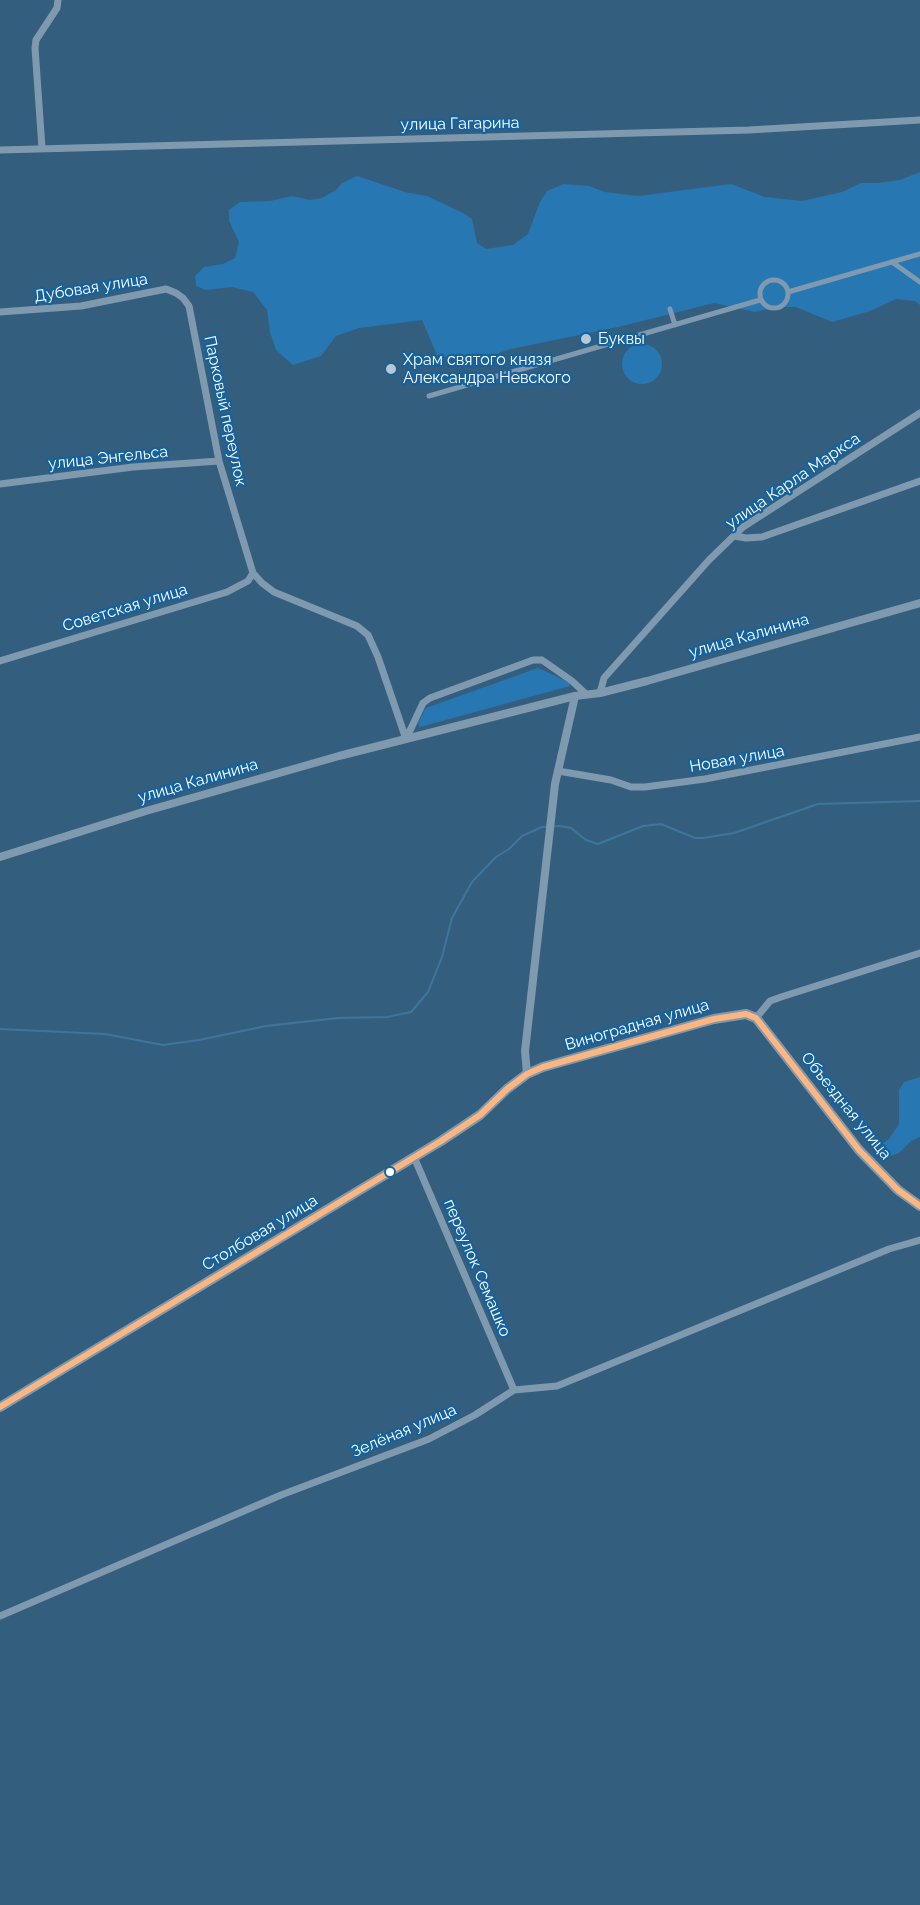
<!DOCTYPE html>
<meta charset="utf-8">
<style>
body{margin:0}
canvas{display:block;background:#345e7e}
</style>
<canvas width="920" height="1905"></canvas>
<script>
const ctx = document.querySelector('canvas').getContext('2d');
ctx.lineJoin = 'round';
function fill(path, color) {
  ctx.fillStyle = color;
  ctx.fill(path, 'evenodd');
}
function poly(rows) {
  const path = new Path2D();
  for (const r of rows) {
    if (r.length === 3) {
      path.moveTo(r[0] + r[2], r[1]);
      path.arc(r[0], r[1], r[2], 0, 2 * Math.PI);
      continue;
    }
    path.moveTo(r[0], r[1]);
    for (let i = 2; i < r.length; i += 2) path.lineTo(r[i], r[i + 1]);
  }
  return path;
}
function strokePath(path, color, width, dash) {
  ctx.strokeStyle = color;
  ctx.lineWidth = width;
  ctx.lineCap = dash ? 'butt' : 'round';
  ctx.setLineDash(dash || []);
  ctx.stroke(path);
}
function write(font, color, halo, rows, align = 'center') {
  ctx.font = font + ' Raleway,sans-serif';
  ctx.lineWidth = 4.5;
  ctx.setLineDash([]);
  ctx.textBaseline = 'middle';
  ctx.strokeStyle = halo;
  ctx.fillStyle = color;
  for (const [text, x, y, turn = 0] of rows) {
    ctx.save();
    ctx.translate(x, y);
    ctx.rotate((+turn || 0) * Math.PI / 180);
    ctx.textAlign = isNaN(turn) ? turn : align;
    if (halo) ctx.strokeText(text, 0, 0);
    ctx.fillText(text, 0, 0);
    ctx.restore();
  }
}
fill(poly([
 [920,172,920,305,915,301,896,299,870,311,832,322,796,307,778,307,755,312,714,303,618,327,511,349,471,362,437,355,422,320,359,328,336,336,321,356,293,365,276,350,270,332,267,310,253,292,232,287,206,290,196,286,195,276,204,267,223,264,235,258,239,242,229,221,229,210,240,202,270,201,292,196,310,200,322,198,336,190,342,183,357,176,405,192,427,196,463,213,472,219,477,243,486,249,513,245,528,234,540,202,547,191,564,184,589,186,605,192,638,196,731,184,765,197,802,201,842,192,861,183,878,183,900,180],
 [642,364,20],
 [538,668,570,683,570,686,420,727,418,723,426,708],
 [920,1077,920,1137,911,1141,899,1153,887,1157,881,1155,878,1147,889,1139,899,1124,899,1090,904,1082]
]), '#2677b2');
strokePath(poly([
 [0,1029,105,1034,163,1045,199,1040,266,1026,338,1018,387,1017,411,1012,428,992,442,957,452,918,472,882,496,857,509,849,522,836,542,827,560,826,571,828,586,840,598,844,643,826,661,824,695,838,703,838,734,833,818,804,920,801]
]), '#3f759d', 2);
strokePath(poly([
 [892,262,920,282],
 [774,294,14],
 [788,292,920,254],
 [670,309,675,325],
 [429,396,760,300]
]), '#7f9aaf', 5);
strokePath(poly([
 [42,148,35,48,36,40,57,8,58,0],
 [0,150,749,130,920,120],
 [0,312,81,306,166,289,176,293,183,298,189,306,219,461,253,573,262,583,274,592,357,626,368,635,378,657,406,739],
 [0,484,133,467,219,461],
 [734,536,746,538,762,537,920,481],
 [0,661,227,592,248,581,253,573],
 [600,693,604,678,709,560,743,527,920,413],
 [406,739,423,703,430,698,533,660,542,660,572,681,586,694],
 [558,771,611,780,631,787,645,787,705,779,920,737],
 [756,1018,770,1001,781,997,920,953],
 [414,1157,514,1390],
 [0,1616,281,1495,429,1439,475,1415,514,1390,557,1386,889,1249,920,1240]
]), '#7f9aaf', 7);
strokePath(poly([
 [0,857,146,811,339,756,575,696,600,693,647,681,920,603],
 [527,1074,525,1051,555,784,575,696]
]), '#7f9aaf', 8);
strokePath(poly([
 [0,1407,441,1141,480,1115,507,1089,527,1074,543,1067,714,1019,746,1014,756,1018,859,1150,898,1190,920,1206]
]), '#7d99ad', 10);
strokePath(poly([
 [0,1407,441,1141,480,1115,507,1089,527,1074,543,1067,714,1019,746,1014,756,1018,859,1150,898,1190,920,1206]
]), '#ffb580', 6);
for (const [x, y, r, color] of [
 [586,339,6,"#b8c7d2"],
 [391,369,6,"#b8c7d2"],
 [390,1172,5,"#fff"]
]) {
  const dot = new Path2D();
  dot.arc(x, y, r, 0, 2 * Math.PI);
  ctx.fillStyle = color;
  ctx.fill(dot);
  strokePath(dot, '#15629d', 2);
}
write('16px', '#fff', '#15629d', [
 ["улица Гагарина",460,124,-1],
 ["Дубовая улица",91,288,-9],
 ["Парковый переулок",225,411,78],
 ["улица Энгельса",108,458,-6],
 ["улица Карла Маркса",793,481,-34],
 ["Советская улица",125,608,-17],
 ["улица Калинина",749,636,-16],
 ["Новая улица",737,759,-10],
 ["улица Калинина",198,781,-16],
 ["Виноградная улица",637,1025,-16],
 ["Объездная улица",846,1106,51],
 ["Столбовая улица",260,1233,-31],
 ["переулок Семашко",477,1268,67],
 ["Зелёная улица",404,1431,-23]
]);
write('16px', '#fff', '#15629d', [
 ["Буквы",598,339],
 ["Храм святого князя",403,360],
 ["Александра Невского",403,378]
], 'left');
</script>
